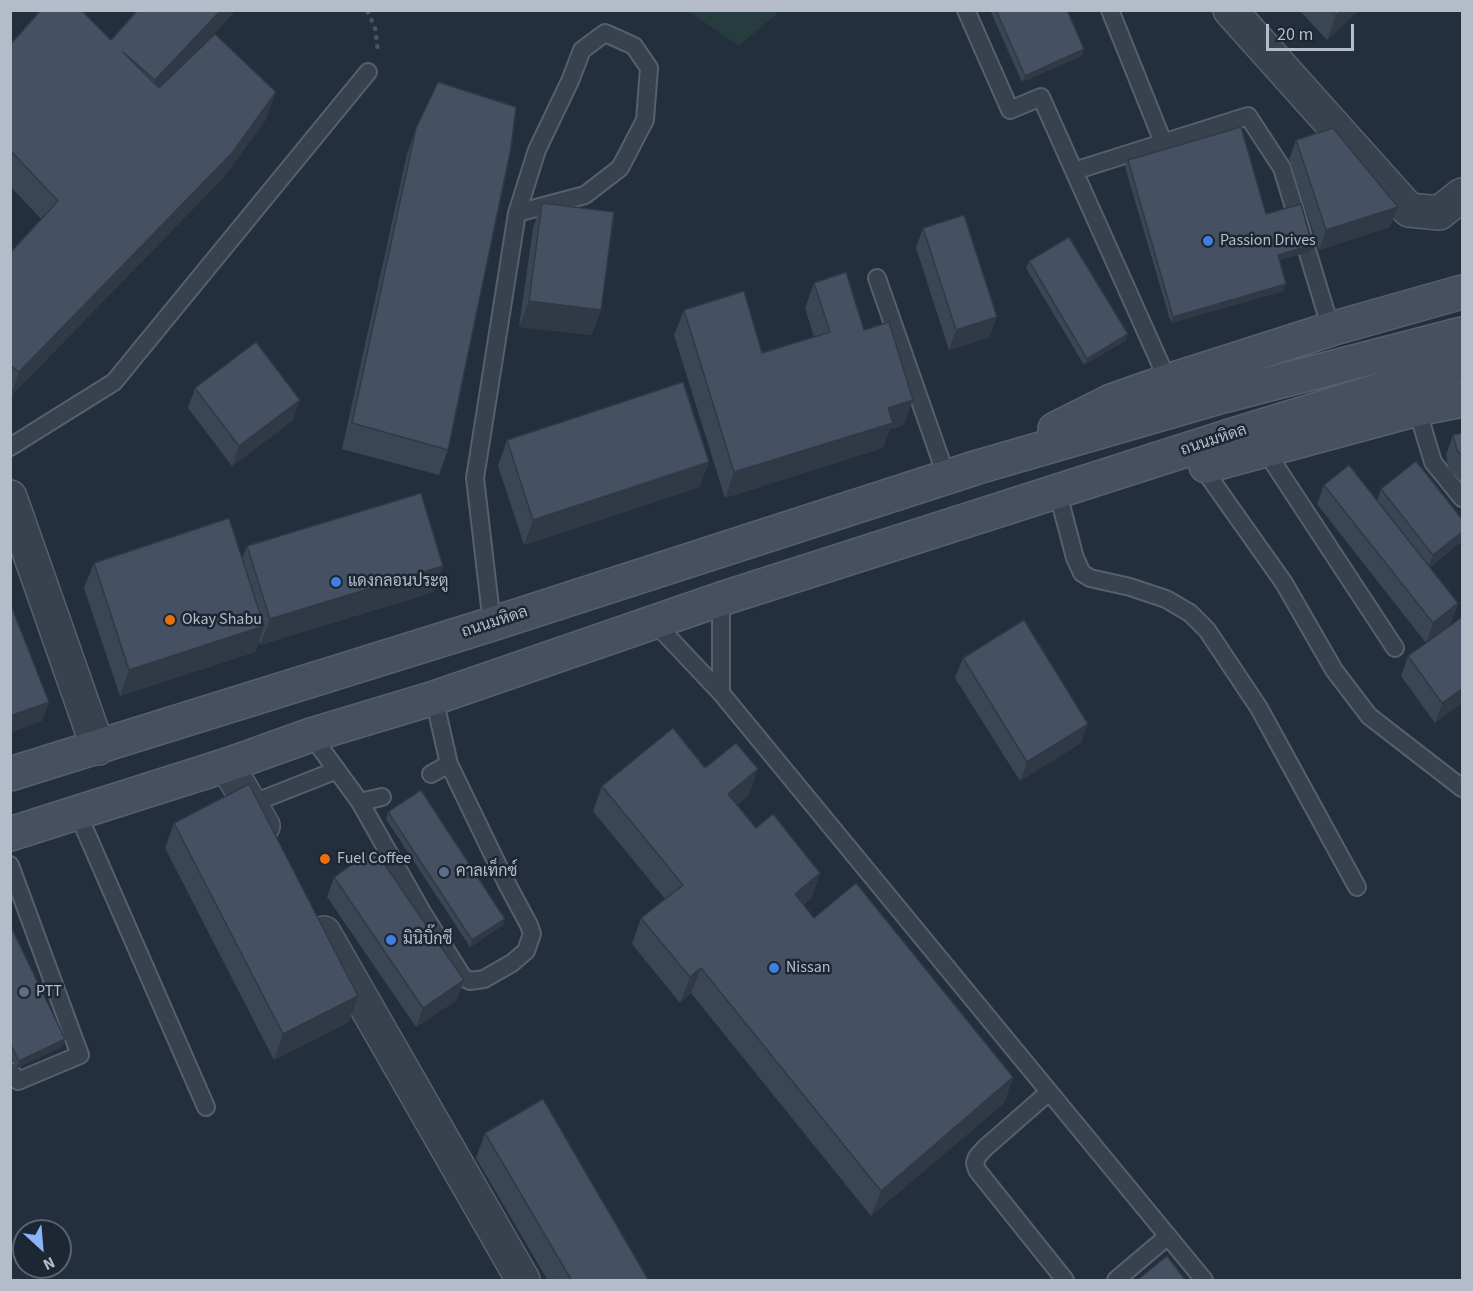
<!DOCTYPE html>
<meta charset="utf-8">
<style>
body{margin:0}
#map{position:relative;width:1473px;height:1291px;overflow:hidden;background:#242f3e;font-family:"Source Sans 3",sans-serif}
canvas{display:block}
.frame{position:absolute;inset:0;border:12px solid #b4bcc9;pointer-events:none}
.north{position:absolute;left:12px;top:1219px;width:60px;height:60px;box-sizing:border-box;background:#1d2633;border:2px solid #59626f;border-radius:50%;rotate:154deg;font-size:16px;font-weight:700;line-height:24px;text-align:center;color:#b4bcc9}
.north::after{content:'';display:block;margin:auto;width:21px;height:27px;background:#8ab4f8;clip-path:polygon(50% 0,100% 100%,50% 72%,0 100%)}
.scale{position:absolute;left:1266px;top:24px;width:88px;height:27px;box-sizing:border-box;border:3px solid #b4bcc9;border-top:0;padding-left:8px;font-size:18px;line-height:21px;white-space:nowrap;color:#b4bcc9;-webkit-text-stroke:4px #1d2633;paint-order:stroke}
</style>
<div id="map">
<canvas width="1473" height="1291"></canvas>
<div class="frame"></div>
<div class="north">N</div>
<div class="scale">20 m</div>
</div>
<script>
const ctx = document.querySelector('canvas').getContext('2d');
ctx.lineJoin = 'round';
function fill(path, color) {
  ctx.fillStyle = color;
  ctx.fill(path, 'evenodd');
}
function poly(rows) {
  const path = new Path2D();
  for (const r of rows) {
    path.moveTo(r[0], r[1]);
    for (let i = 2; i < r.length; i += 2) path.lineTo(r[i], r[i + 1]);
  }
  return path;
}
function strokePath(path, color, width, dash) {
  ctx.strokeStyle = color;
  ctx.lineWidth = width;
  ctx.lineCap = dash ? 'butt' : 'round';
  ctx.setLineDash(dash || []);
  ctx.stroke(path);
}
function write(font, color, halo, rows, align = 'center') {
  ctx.font = font + ' "Source Sans 3",Sarabun,sans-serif';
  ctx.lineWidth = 5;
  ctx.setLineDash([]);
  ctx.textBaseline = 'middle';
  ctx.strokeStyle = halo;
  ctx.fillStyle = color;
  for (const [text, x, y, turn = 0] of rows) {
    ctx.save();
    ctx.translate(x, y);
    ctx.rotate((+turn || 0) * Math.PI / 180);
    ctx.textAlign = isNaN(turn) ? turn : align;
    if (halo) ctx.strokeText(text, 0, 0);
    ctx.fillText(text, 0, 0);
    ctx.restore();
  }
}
fill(poly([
 [688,11,780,11,739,46]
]), '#263c3f');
const service = poly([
 [966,10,1010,110,1041,97,1074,171],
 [1110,10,1163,142],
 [877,278,947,478],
 [1168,381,1074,171,1248,116,1282,168,1331,329],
 [1417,409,1433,462,1462,498],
 [10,447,114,382,368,72],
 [1265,450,1395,648],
 [1202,467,1284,583,1334,670,1369,716,1462,788],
 [1060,501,1075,558,1082,573,1090,578,1130,587,1166,599,1190,613,1207,630,1259,708,1357,887],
 [721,599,721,693,1204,1280],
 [654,622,721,693],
 [492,624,475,478,517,213,537,150,570,81,582,50,605,33,634,46,649,68,645,120,620,168,585,195,517,213],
 [311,735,360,802,382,797],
 [431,774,449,764,434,698],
 [360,802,422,912,463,977,470,981,484,979,512,963,526,951,532,934,529,925,506,882,449,764],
 [251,804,337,770],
 [78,814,206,1107],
 [10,865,80,1055,18,1081,10,1071],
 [1049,1092,985,1148,977,1157,975,1163,977,1170,1065,1280],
 [1116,1280,1168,1236]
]);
const minor = poly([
 [1230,10,1409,210,1439,213,1462,195],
 [10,497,98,748],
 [227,765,263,826],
 [324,933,523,1280]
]);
const secondary = poly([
 [1055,429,1111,401,1168,381,1331,329,1462,292],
 [1206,466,1417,409,1462,400],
 [10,774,492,624,978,467,1223,396,1462,334],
 [10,834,227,765,311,735,434,698,721,599,1233,435,1462,365]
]);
strokePath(service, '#565f6c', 20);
strokePath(minor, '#565f6c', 36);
strokePath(secondary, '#565f6c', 36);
strokePath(poly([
 [367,10,375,28,378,52]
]), '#44595c', 4, [4.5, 4.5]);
strokePath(service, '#38414e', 16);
strokePath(minor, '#38414e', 33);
strokePath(secondary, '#465061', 33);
fill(poly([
 [138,10,236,10,210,38,267,118,223,178,10,397,10,253,41,219,10,186,10,45,111,40],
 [990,10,1067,10,1084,49,1082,56,1022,82],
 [1299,10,1359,10,1327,40],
 [416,128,448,450,439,475,342,449,407,154],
 [1296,140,1390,227,1319,250,1289,159],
 [1128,160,1266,214,1310,252,1279,260,1284,291,1171,323,1125,167],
 [542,203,592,335,519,327,533,228],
 [923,228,990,337,949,350,916,248],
 [1029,261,1125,341,1084,365,1026,268],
 [814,283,864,330,904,425,890,429,883,448,725,498,674,335,684,310,762,353,814,337,805,308],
 [195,388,293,420,232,466,188,408],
 [1462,433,1462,482,1449,470,1446,455,1453,435],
 [507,440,700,487,524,545,498,466],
 [1324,485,1377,500,1381,489,1462,541,1430,567,1458,603,1451,623,1426,643,1317,504],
 [247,546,443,566,434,592,260,645,259,641,255,652,120,696,84,588,94,563,242,559],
 [1408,656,1462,703,1435,723,1401,676],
 [963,658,1081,743,1020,781,955,678],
 [705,768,749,795,737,805,756,828,820,873,811,899,803,905,814,918,1013,1077,1004,1103,871,1216,691,993,680,1003,632,944,641,918,665,899,593,811,602,786],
 [388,812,505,919,503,925,470,947,386,819],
 [174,823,349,1022,274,1060,165,848],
 [334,877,457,1000,416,1027,327,897],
 [10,930,63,1046,17,1068,10,1055],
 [485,1133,649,1281,548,1281,476,1158]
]), '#3b4654');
fill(poly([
 [221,10,236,10,146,106,155,80],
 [1341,10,1359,10,1327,40,1336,15],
 [1084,49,1082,56,1022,82,1025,76],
 [276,92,267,118,223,178,10,397,19,372],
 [1398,207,1390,227,1319,250,1326,230],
 [1312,245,1310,252,1275,261,1278,255],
 [1286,284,1284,291,1171,323,1173,317],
 [529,301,601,310,592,335,519,327],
 [997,317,990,337,949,350,956,330],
 [1128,334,1125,341,1084,365,1087,359],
 [300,400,293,420,232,466,239,446],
 [913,400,904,425,890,429,883,448,725,498,734,472,888,408],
 [709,462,700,487,524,545,533,520],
 [1462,532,1462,541,1428,568,1433,555],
 [443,566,434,592,260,645,270,619],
 [1458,603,1451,623,1426,643,1433,623],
 [264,626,255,652,120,696,129,670],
 [1462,689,1462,703,1435,723,1442,703],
 [49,702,42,721,10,733,10,716],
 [1088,724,1081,743,1020,781,1027,762],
 [758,769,749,795,719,819,728,794],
 [820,873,811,899,785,920,795,894],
 [505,919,503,925,470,947,472,940],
 [701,968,691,993,680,1003,690,977],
 [464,980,457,1000,416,1027,423,1008],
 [358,996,349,1022,274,1060,283,1034],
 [65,1039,63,1046,17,1068,19,1061],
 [1013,1077,1004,1103,871,1216,881,1191]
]), '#303945');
const building = poly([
 [41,10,81,10,111,40,138,10,221,10,155,80,123,52,159,88,215,34,276,92,232,153,19,372,10,365,10,253,58,201,10,150,10,45,41,10],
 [996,10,1067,10,1084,49,1025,76,996,10],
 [1332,10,1341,10,1336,15,1332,10],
 [438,82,516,107,511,148,448,450,352,423,416,128,438,82],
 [1241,127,1266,214,1301,204,1312,245,1278,255,1286,284,1173,317,1128,160,1241,127],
 [1333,128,1398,207,1326,230,1296,140,1333,128],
 [542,203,614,212,601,310,529,301,542,203],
 [964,215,997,317,956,330,923,228,964,215],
 [1069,237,1128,334,1087,359,1029,261,1069,237],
 [846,272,864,330,889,322,913,400,888,408,893,423,734,472,684,310,744,291,762,353,830,332,814,283,846,272],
 [256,342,300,400,239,446,195,388,256,342],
 [683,382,709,462,533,520,507,440,683,382],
 [1462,433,1462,456,1457,450,1453,435,1462,433],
 [1416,461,1462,519,1462,532,1433,555,1381,489,1416,461],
 [1349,465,1458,603,1433,623,1324,485,1349,465],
 [421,493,443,566,270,619,247,546,421,493],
 [229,518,264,626,129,670,94,563,229,518],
 [10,603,49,702,10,716,10,603],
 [1462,617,1462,689,1442,703,1408,656,1462,617],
 [1024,620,1088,724,1027,762,963,658,1024,620],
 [673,728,705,768,736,743,758,769,728,794,756,828,773,814,820,873,795,894,814,918,856,883,1013,1077,881,1191,701,968,690,977,641,918,683,885,602,786,673,728],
 [249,784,358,996,283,1034,174,823,249,784],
 [421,790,505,919,472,940,388,812,421,790],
 [374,849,464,980,423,1008,334,877,374,849],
 [12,929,65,1039,19,1061,10,1043,10,930,12,929],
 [543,1099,649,1281,572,1281,485,1133,543,1099],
 [1167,1256,1186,1281,1136,1281,1167,1256]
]);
fill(building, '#455162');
strokePath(building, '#303945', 1.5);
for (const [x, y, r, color] of [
 [1208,241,6,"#3f7fe0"],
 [336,582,6,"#3f7fe0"],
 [170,620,6,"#e8710a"],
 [325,859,6,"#e8710a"],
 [444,872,6,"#5c6f8a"],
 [391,940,6,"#3f7fe0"],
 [774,968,6,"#3f7fe0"],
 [24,992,6,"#5c6f8a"]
]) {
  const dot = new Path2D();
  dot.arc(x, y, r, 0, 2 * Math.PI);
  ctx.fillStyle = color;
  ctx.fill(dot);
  strokePath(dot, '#1d2633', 2);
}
write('16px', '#b4bcc9', '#1d2633', [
 ["Passion Drives",1220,241],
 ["แดงกลอนประตู",348,582],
 ["Okay Shabu",182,620],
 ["Fuel Coffee",337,859],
 ["คาลเท็กซ์",456,872],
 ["มินิบิ๊กซี",403,940],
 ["Nissan",786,968],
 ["PTT",36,992]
], 'left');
write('16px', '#b4bcc9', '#1d2633', [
 ["ถนนมหิดล",1214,441,-18],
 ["ถนนมหิดล",495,623,-18]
]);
</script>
